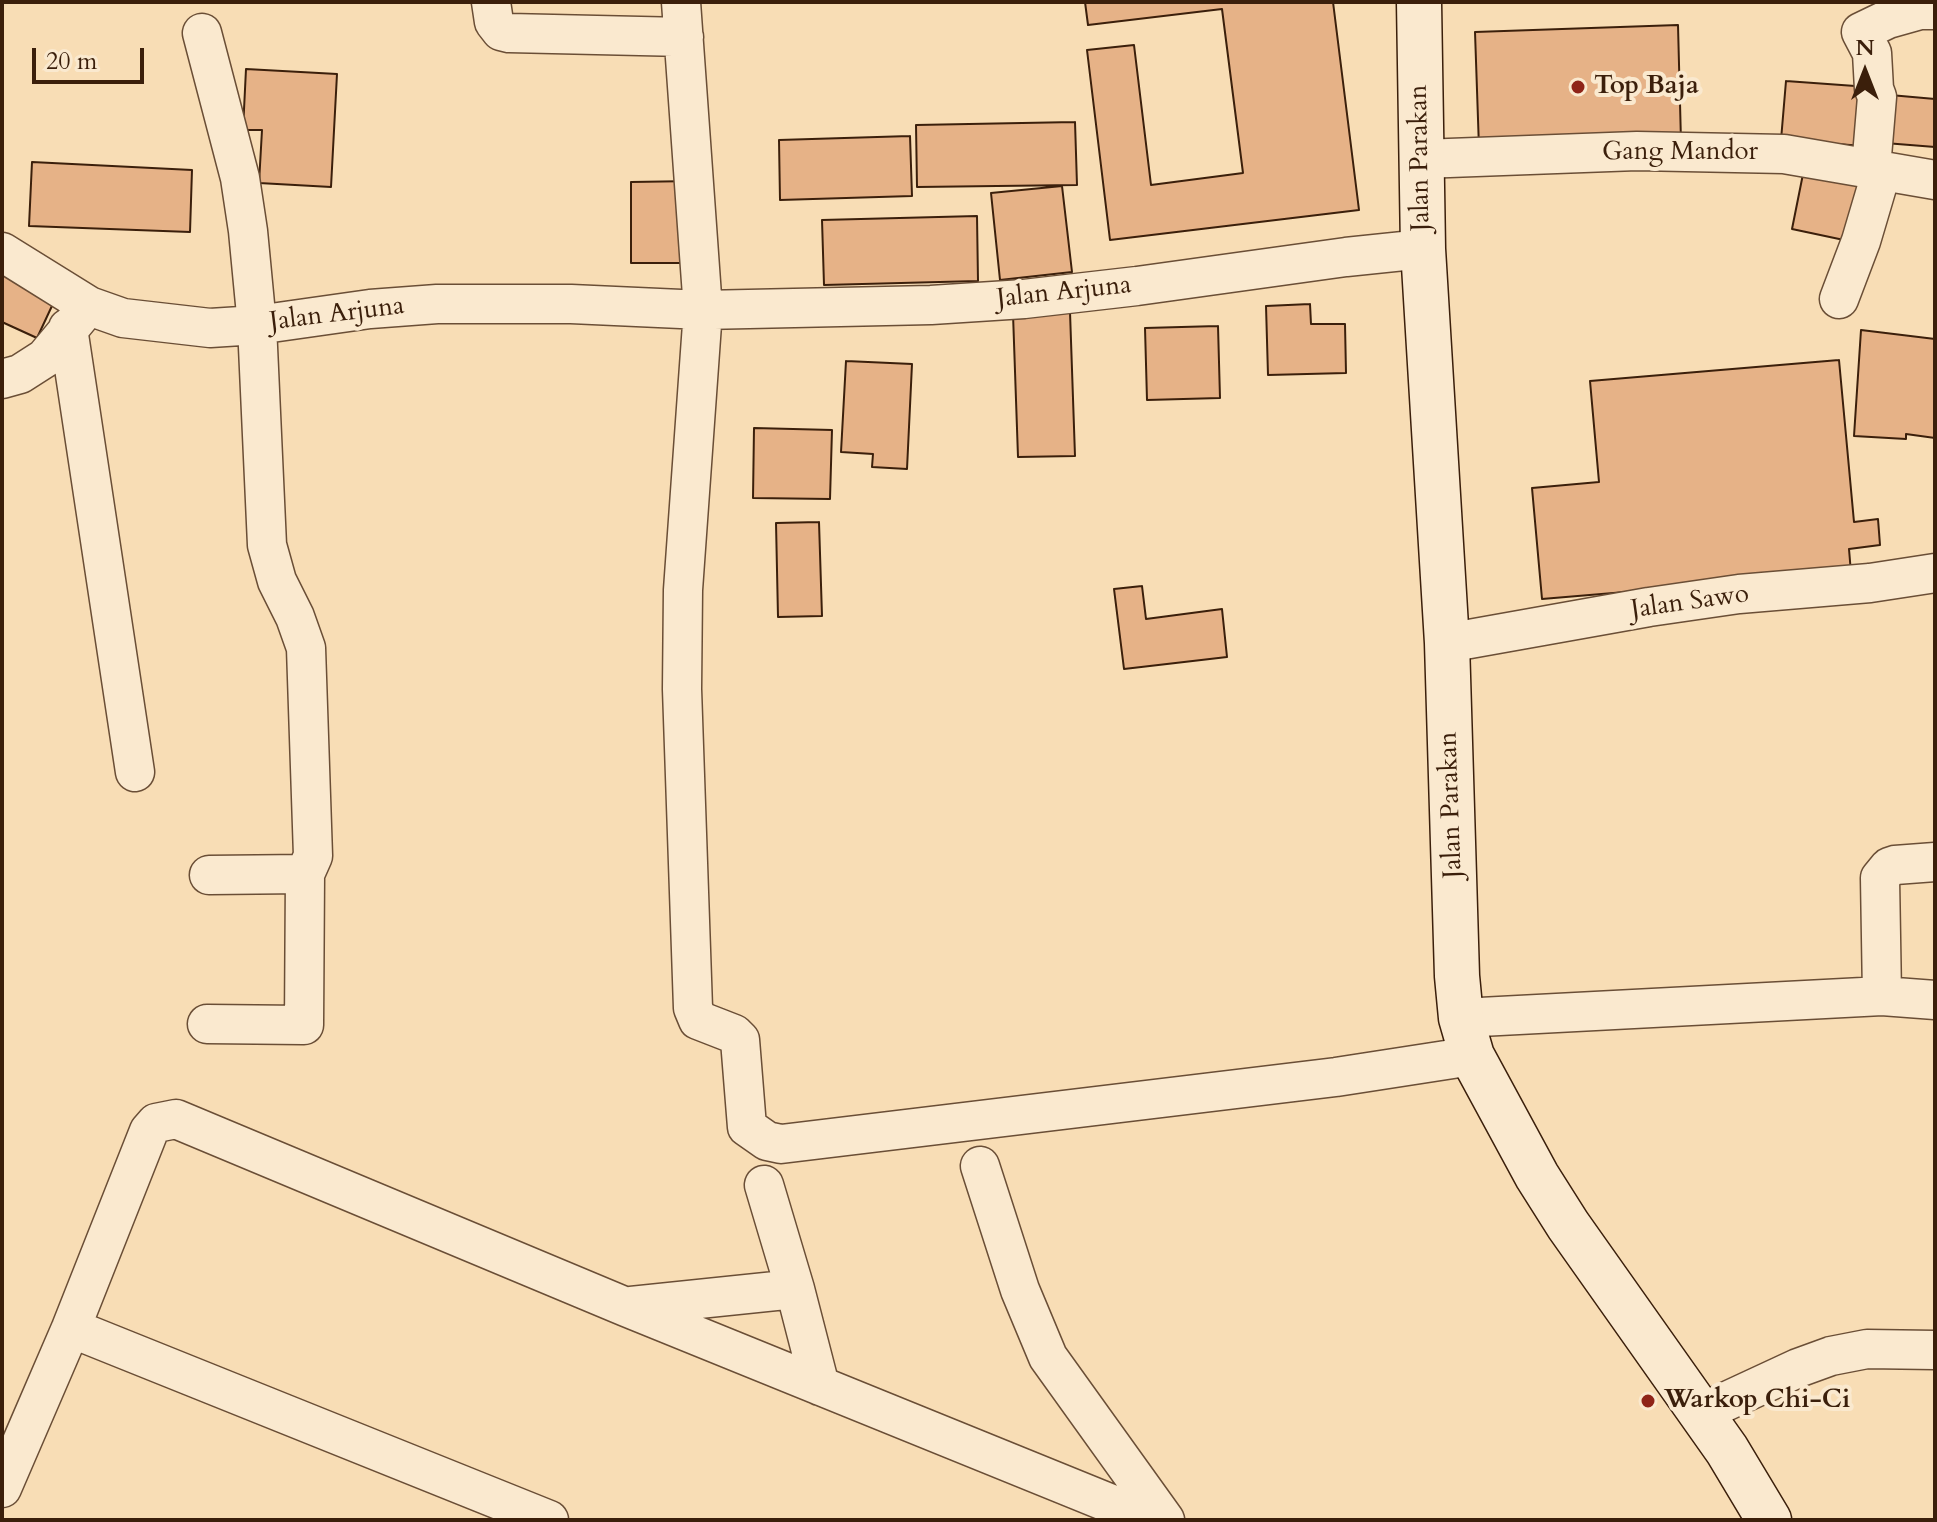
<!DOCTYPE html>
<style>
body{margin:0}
#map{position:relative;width:1937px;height:1522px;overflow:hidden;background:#f8ddb5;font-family:Cardo,serif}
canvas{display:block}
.frame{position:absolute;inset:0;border:4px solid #3b1f0b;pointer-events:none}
.north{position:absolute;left:1825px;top:32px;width:80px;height:80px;-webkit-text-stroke:6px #fae9cf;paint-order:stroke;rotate:0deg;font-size:22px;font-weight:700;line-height:32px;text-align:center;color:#3b1f0b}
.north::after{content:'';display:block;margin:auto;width:28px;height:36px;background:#3b1f0b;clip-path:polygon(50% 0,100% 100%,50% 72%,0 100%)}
.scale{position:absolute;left:32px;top:48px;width:112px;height:36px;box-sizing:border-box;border:4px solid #3b1f0b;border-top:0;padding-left:10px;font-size:24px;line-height:28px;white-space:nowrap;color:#3b1f0b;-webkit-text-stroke:6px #fae9cf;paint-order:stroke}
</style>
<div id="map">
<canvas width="1937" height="1522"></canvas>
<div class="frame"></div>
<div class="north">N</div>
<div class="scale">20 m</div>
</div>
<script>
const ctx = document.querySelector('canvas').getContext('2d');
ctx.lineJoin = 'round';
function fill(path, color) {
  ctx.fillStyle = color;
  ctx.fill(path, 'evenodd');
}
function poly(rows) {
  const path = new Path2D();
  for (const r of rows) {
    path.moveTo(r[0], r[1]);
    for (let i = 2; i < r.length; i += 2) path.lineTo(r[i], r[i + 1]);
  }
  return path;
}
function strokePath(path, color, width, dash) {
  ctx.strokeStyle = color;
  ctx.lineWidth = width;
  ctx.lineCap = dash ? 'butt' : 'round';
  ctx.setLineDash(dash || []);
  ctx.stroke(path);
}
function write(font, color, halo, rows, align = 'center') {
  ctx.font = font + ' Cardo,serif';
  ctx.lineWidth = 8;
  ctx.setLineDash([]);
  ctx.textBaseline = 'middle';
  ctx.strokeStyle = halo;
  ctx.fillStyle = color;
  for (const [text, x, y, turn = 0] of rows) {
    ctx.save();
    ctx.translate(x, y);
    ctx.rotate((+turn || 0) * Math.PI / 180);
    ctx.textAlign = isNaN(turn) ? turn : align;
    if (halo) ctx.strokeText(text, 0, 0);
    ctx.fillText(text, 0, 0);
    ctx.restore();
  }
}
const building = poly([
 [1085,2,1333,2,1359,210,1110,240,1087,50,1134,45,1151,185,1243,173,1222,9,1088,25,1085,2],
 [1678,25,1681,142,1479,148,1475,32,1678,25],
 [246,69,337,74,331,187,259,183,262,130,243,130,246,69],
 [1786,81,1869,87,1864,146,1781,140,1786,81],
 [1890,95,1935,99,1935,147,1885,143,1890,95],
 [1075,122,1077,185,917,187,916,125,1075,122],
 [910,136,912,196,780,200,779,140,910,136],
 [32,162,192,170,190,232,29,226,32,162],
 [1805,164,1871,177,1858,243,1792,229,1805,164],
 [694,181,695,263,631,263,631,182,694,181],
 [1062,186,1072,272,1000,280,991,193,1062,186],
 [977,216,978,281,824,285,822,220,977,216],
 [2,267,58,293,37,338,2,322,2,267],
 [1310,304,1311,324,1345,324,1346,373,1268,375,1266,306,1310,304],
 [1070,312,1075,456,1018,457,1013,314,1070,312],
 [1218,326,1220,398,1147,400,1145,328,1218,326],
 [1861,330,1935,339,1935,438,1906,434,1906,439,1854,436,1861,330],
 [1839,360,1854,522,1878,519,1880,545,1849,549,1851,573,1542,599,1532,488,1599,482,1590,381,1839,360],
 [846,361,912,364,907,469,872,467,873,454,841,452,846,361],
 [754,428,832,430,830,499,753,498,754,428],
 [819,522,822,616,778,617,776,523,819,522],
 [1142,586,1146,619,1222,609,1227,657,1124,669,1114,589,1142,586]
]);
fill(building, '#e6b287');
strokePath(building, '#3b1f0b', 2);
const street = poly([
 [491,2,494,22,501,31,509,33,684,37],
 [681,2,703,310,683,590,682,689,693,1008,698,1020,734,1034,740,1040,747,1127,767,1141,781,1144,1336,1077,1472,1056],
 [202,33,240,178,248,231,257,325,267,545,277,581,295,617,306,648,313,856,305,874,209,875],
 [1422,159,1637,151,1784,154,1935,180],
 [1871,168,1877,97,1874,89,1872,53,1861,32,1888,19,1920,10,1935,10],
 [2,252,89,306,123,318,210,328,257,325,370,309,437,304,571,304,703,310,931,305,1024,299,1137,286,1346,257,1423,249],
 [1839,299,1861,241,1882,170],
 [68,328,135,772],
 [2,379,20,374,45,358,79,317],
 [1447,643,1649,607,1739,594,1870,583,1935,573],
 [1882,996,1880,878,1889,867,1895,865,1935,862],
 [1461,1018,1882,996,1935,1000],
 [207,1024,304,1025,305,874],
 [980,1166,1020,1290,1048,1357,1165,1520],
 [764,1185,795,1289,820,1386],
 [631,1306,795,1289],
 [71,1328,549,1520],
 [1701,1413,1798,1368,1831,1356,1867,1349,1935,1350],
 [2,1488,71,1328,149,1131,156,1123,176,1119,626,1307,1151,1520]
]);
const secondary = poly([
 [1419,2,1423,249,1447,643,1457,976,1461,1018,1472,1056,1537,1176,1568,1225,1727,1450,1769,1520]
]);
strokePath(street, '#6a4e36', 41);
strokePath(secondary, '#3b1f0b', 47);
strokePath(street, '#fae9cf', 38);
strokePath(secondary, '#fae9cf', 44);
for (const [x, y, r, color] of [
 [1578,87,8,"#8f2418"],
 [1648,1401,8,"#8f2418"]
]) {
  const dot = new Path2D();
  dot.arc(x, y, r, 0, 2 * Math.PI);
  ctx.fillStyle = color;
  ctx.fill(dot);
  strokePath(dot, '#fae9cf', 3);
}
write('bold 26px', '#3b1f0b', '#fae9cf', [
 ["Top Baja",1594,87],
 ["Warkop Chi-Ci",1664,1401]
], 'left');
write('26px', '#3b1f0b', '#fae9cf', [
 ["Gang Mandor",1680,153],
 ["Jalan Parakan",1421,158,-91],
 ["Jalan Arjuna",1064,293,-6],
 ["Jalan Arjuna",337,315,-7],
 ["Jalan Sawo",1690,603,-8],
 ["Jalan Parakan",1452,805,-92]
]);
</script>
